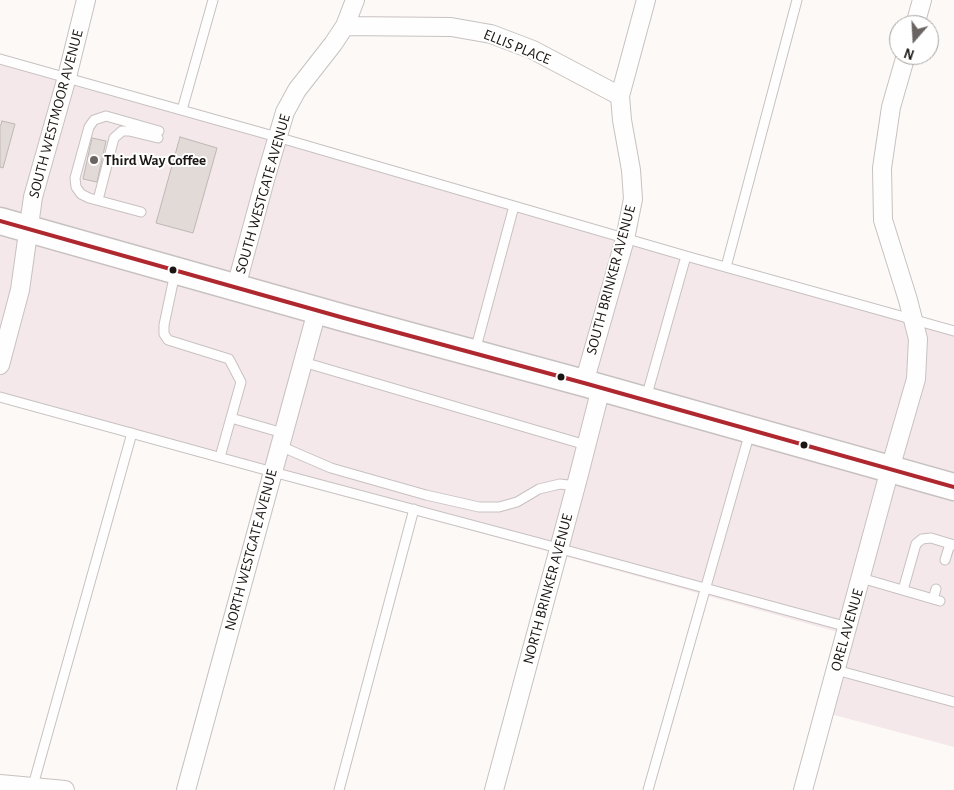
<!DOCTYPE html>
<style>
body{margin:0}
#map{position:relative;width:954px;height:790px;overflow:hidden;background:#fdf9f7;font-family:"Alegreya Sans",sans-serif}
canvas{display:block}
.north{position:absolute;left:889px;top:15px;width:50px;height:50px;box-sizing:border-box;background:#fff;border:1px solid #a4a2a1;border-radius:50%;rotate:199deg;font-size:14px;font-weight:700;line-height:20px;text-align:center;color:#1b1613}
.north::after{content:'';display:block;margin:auto;width:18px;height:22px;background:#6a6563;clip-path:polygon(50% 0,100% 100%,50% 72%,0 100%)}
</style>
<div id="map">
<canvas width="954" height="790"></canvas>
<div class="north">N</div>
</div>
<script>
const ctx = document.querySelector('canvas').getContext('2d');
ctx.lineJoin = 'round';
function fill(path, color) {
  ctx.fillStyle = color;
  ctx.fill(path, 'evenodd');
}
function poly(rows) {
  const path = new Path2D();
  for (const r of rows) {
    path.moveTo(r[0], r[1]);
    for (let i = 2; i < r.length; i += 2) path.lineTo(r[i], r[i + 1]);
  }
  return path;
}
function strokePath(path, color, width, dash) {
  ctx.strokeStyle = color;
  ctx.lineWidth = width;
  ctx.lineCap = dash ? 'butt' : 'round';
  ctx.setLineDash(dash || []);
  ctx.stroke(path);
}
function write(font, color, halo, rows, align = 'center') {
  ctx.font = font + ' "Alegreya Sans",sans-serif';
  ctx.lineWidth = 4;
  ctx.setLineDash([]);
  ctx.textBaseline = 'middle';
  ctx.strokeStyle = halo;
  ctx.fillStyle = color;
  for (const [text, x, y, turn = 0] of rows) {
    ctx.save();
    ctx.translate(x, y);
    ctx.rotate((+turn || 0) * Math.PI / 180);
    ctx.textAlign = isNaN(turn) ? turn : align;
    if (halo) ctx.strokeText(text, 0, 0);
    ctx.fillText(text, 0, 0);
    ctx.restore();
  }
}
fill(poly([
 [0,61,159,106,954,326,954,747,819,711,841,633,0,399]
]), '#f5e8ea');
const building = poly([
 [2,121,15,124,3,168,0,167,0,125,1,125,2,121],
 [180,137,217,148,193,233,156,223,180,137],
 [92,138,106,141,97,182,83,179,92,138]
]);
fill(building, '#e2dad6');
strokePath(building, '#bdb8b6', 1);
const lane = poly([
 [0,59,277,137,686,256,954,331],
 [182,110,213,0],
 [98,200,114,138,122,131,129,131,158,138],
 [141,212,89,198,81,194,76,187,75,178,89,127,94,120,106,116,159,131],
 [726,267,797,0],
 [175,273,164,325,164,334,168,340,229,359,241,382,220,457],
 [475,351,514,206],
 [303,362,586,445],
 [0,397,273,472,543,544,848,627],
 [646,398,686,256],
 [231,418,283,433],
 [280,446,331,468,426,495,479,507,499,507,517,502,539,489,560,484,576,486],
 [945,560,950,544],
 [861,578,940,601],
 [903,590,916,544,922,539,931,538,954,545],
 [933,599,936,589],
 [836,670,954,702],
 [32,789,132,433],
 [339,790,414,509],
 [648,790,750,432]
]);
const street = poly([
 [915,25,922,0],
 [345,26,451,27,491,34,533,50,620,96],
 [236,287,265,180,285,112,297,90,333,44,345,26,355,0],
 [0,365,20,290,33,197,67,77,86,0],
 [584,383,625,239,633,199,631,170,622,120,620,96,646,0],
 [0,784,65,790],
 [186,790,317,311],
 [494,790,578,478,601,388],
 [803,790,890,469,916,379,918,339,908,300,883,220,882,168,891,107,906,55]
]);
const primary = poly([
 [0,221,344,318,584,383,954,487]
]);
strokePath(lane, '#c7c2c0', 11);
strokePath(street, '#c7c2c0', 20);
strokePath(primary, '#c7c2c0', 29);
strokePath(lane, '#fffefe', 9);
strokePath(street, '#fffefe', 18);
strokePath(primary, '#fffefe', 26);
strokePath(poly([
 [0,221,344,318,584,383,954,487]
]), '#af272f', 4);
for (const [x, y, r, color] of [
 [94,160,5,"#6a6563"],
 [173,270,4.5,"#1b1613"],
 [561,377,4.5,"#1b1613"],
 [804,445,4.5,"#1b1613"]
]) {
  const dot = new Path2D();
  dot.arc(x, y, r, 0, 2 * Math.PI);
  ctx.fillStyle = color;
  ctx.fill(dot);
  strokePath(dot, '#fff', 2);
}
write('15px', '#1b1613', '#fff', [
 ["ELLIS PLACE",517,47,22],
 ["SOUTH WESTMOOR AVENUE",56,114,-75],
 ["SOUTH WESTGATE AVENUE",263,194,-74],
 ["SOUTH BRINKER AVENUE",611,280,-75],
 ["NORTH WESTGATE AVENUE",251,550,-75],
 ["NORTH BRINKER AVENUE",548,589,-75],
 ["OREL AVENUE",847,630,-74]
]);
write('bold 15px', '#1b1613', '#fff', [
 ["Third Way Coffee",104,160]
], 'left');
</script>
